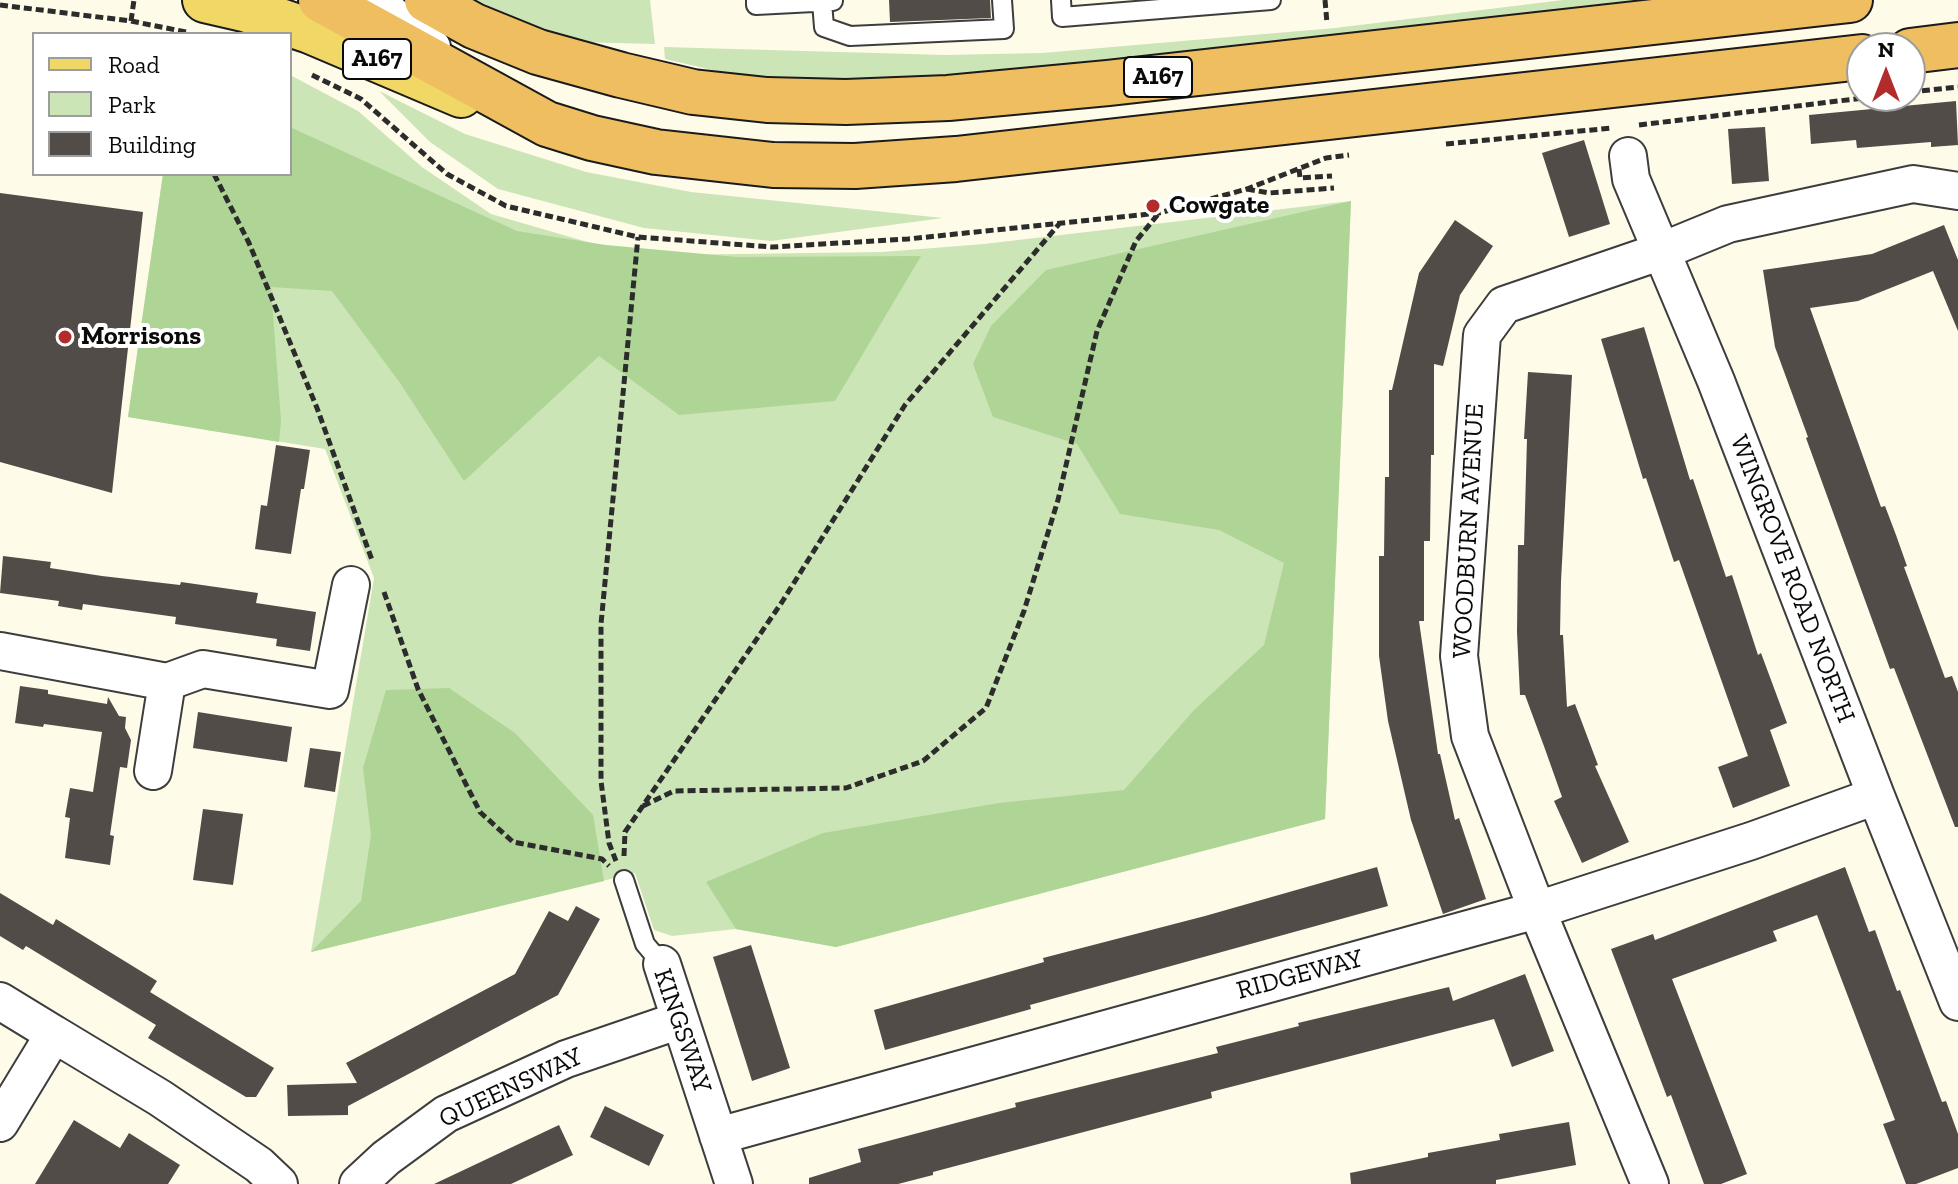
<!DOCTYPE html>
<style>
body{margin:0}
#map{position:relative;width:1958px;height:1184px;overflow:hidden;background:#fefbe9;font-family:"Zilla Slab",serif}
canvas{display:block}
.legend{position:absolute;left:32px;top:32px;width:260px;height:144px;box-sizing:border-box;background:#fff;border:2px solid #9d9d9d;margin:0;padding:10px 14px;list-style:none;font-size:24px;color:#0a0a0a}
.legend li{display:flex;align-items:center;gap:16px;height:40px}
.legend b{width:40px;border:2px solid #9d9d9d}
.north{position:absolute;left:1846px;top:32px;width:80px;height:80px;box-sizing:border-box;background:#fff;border:2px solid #9d9d9d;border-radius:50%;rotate:0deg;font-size:22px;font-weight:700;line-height:32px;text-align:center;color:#0a0a0a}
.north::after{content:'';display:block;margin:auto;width:28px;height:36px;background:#b22c2b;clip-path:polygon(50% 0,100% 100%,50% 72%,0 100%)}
</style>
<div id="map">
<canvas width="1958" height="1184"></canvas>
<ul class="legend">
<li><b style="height:10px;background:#f1d766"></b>Road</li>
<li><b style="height:22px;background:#cce5b6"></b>Park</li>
<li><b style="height:22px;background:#524c48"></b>Building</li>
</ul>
<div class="north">N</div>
</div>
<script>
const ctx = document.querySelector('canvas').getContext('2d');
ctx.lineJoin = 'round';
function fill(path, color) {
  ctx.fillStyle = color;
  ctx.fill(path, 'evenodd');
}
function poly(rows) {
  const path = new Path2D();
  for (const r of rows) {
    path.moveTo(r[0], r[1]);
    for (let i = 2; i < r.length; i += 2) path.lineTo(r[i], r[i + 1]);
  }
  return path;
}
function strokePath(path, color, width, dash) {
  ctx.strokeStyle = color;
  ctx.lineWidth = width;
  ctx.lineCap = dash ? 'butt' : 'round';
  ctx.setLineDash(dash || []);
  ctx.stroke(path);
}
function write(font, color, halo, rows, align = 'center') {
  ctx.font = font + ' "Zilla Slab",serif';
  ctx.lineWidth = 8;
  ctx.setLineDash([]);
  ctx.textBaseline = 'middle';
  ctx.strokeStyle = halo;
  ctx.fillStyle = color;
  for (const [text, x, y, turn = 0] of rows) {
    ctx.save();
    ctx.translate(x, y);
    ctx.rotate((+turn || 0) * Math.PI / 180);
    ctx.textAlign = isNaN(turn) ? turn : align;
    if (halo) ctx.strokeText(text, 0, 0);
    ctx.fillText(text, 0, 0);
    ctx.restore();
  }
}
fill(poly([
 [477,0,650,0,655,44,577,42,505,16],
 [1563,0,1710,0,941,80,825,82,751,79,665,59,664,47,945,55,1042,53,1335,28],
 [290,75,358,111,422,167,491,214,615,250,668,255,882,252,984,244,1351,201,1325,819,836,947,736,929,672,936,654,930,635,873,311,952,374,578,325,449,128,417,163,174,290,174],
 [379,91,465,134,586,172,691,192,943,218,771,241,644,228,498,189,430,142]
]), '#cce5b6');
fill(poly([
 [290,127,517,231,606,245,737,257,921,256,835,401,679,415,599,356,464,481,400,383,332,291,271,287,281,421,279,442,128,417,163,174,290,174],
 [1351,201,1325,819,836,947,736,929,706,882,823,833,999,803,1124,790,1194,710,1264,645,1284,563,1219,530,1120,514,1077,444,993,417,973,364,991,326,1046,270],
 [449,688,515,733,593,815,604,881,311,952,361,901,371,835,363,768,386,690]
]), '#afd596');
fill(poly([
 [889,0,990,0,991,18,890,22],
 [1956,101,1958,145,1931,147,1931,142,1857,148,1856,140,1811,144,1809,115],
 [1765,127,1769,181,1732,184,1728,129],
 [1584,140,1610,224,1569,237,1542,153],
 [0,193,143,212,112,493,0,462],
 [1455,220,1493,246,1460,295,1443,366,1434,364,1434,455,1431,455,1430,541,1424,541,1424,621,1419,621,1438,754,1440,754,1455,820,1459,818,1486,899,1443,914,1411,820,1388,721,1379,656,1379,556,1384,556,1385,477,1389,477,1389,390,1392,390,1419,273],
 [1944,225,1958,260,1958,331,1933,271,1858,301,1810,308,1881,507,1885,506,1896,535,1907,566,1904,567,1945,678,1952,676,1958,692,1958,827,1955,827,1894,668,1890,669,1806,438,1808,437,1775,347,1763,270,1872,254],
 [1644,327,1690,480,1693,479,1726,577,1732,575,1758,655,1761,653,1787,723,1770,730,1790,786,1733,808,1718,767,1748,756,1679,560,1674,562,1646,478,1643,479,1601,339],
 [1528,372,1572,375,1561,581,1560,635,1563,635,1567,707,1575,704,1598,765,1595,766,1629,842,1582,863,1554,801,1562,797,1545,749,1525,695,1520,695,1517,632,1518,545,1524,545,1527,439,1524,439],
 [276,445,310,450,304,489,301,489,291,554,255,549,261,505,267,506],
 [3,556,51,562,50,568,102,576,180,585,181,582,258,593,256,603,316,612,310,651,276,646,277,639,175,624,176,617,83,604,82,610,58,606,59,601,0,593],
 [20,686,48,690,48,694,107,704,108,697,119,716,126,717,125,728,131,740,127,768,120,767,110,835,114,836,110,865,65,858,70,818,65,817,70,788,93,792,102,732,44,724,43,727,15,723],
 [198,712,292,727,287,762,193,748],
 [310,748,341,752,335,792,304,787],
 [203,809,243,814,233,885,193,880],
 [1377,867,1388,906,1030,1005,1031,1009,885,1050,874,1010,1044,962,1043,958,1205,916],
 [1845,867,1869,932,1875,930,1897,991,1900,990,1942,1102,1946,1101,1958,1134,1958,1168,1916,1184,1906,1184,1883,1124,1895,1120,1817,915,1773,931,1777,941,1672,979,1747,1174,1721,1184,1704,1184,1671,1095,1667,1097,1611,949,1653,934,1655,940],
 [0,893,53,925,56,919,157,981,150,992,274,1068,256,1097,246,1097,148,1038,156,1025,26,946,23,950,0,936],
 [576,906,600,919,558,995,348,1106,348,1115,288,1116,287,1085,357,1083,346,1063,515,974,549,911,568,921],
 [751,945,790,1068,752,1081,713,957],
 [1525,974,1554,1051,1512,1067,1494,1019,1211,1092,1212,1098,933,1172,933,1175,898,1184,809,1184,809,1178,861,1162,858,1149,1016,1107,1015,1103,1218,1053,1216,1047,1299,1026,1298,1023,1449,987,1453,1001],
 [605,1106,664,1135,649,1166,590,1137],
 [74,1120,120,1148,129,1133,180,1165,168,1184,35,1184],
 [1569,1122,1576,1165,1496,1180,1496,1184,1351,1184,1350,1173,1428,1157,1428,1153,1500,1140,1499,1134],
 [559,1125,573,1155,511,1184,434,1184]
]), '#524c48');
const service = poly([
 [756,0,756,5,833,1],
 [1061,0,1062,17,1271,0],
 [822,2,824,27,850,36,1004,29,1002,0],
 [624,880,645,944,662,964]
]);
const minor = poly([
 [374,0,432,47],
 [1628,156,1631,179,1716,381,1876,796,1958,1002],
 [0,651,167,682,203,669,330,690,351,585],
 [153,771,167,682],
 [662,964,734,1184],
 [0,1001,54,1034],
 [0,1123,54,1034,160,1098,259,1165,279,1184],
 [718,1136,1537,910,1751,841,1876,796],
 [358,1184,386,1158,446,1114,566,1059,680,1020],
 [1650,1184,1537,910,1470,736,1459,656,1482,335,1504,305,1662,251,1728,224,1913,184,1958,191]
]);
const primary = poly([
 [205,0,244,9,310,31,461,95]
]);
const trunk = poly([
 [321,0,547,124,592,138,656,152,773,165,855,166,956,159,1862,57],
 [427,0,474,26,538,52,621,75,693,92,767,100,846,102,948,98,1108,83,1850,0],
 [1910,51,1958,45]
]);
strokePath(service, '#3d3d3d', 22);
strokePath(minor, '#3d3d3d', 40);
strokePath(primary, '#1b1b1b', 48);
strokePath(trunk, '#1b1b1b', 48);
strokePath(poly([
 [1325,0,1327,23],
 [0,5,131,21,186,32],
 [131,21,134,0],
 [312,75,361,99,447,174,506,206,638,237,772,247,908,239,1159,213,1247,189,1326,158,1349,155],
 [1910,92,1958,87],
 [1639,125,1880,96],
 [1446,144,1612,128],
 [1299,169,1300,178,1332,176],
 [214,174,249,243,317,408,372,560],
 [1247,189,1269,193,1334,188],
 [384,592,418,689,480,812,513,842,602,859,609,866],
 [643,806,674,791,846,788,923,761,986,708,1024,611,1058,500,1097,331,1136,241,1159,213],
 [624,856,625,832,782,602,905,405,1060,223],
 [616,861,609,843,601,781,601,624,638,237]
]), '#2c2c2c', 5, [8, 4]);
strokePath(service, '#fff', 18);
strokePath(minor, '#fff', 36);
strokePath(primary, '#f1d766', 44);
strokePath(trunk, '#eebe60', 44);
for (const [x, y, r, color] of [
 [1153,206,8,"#b22c2b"],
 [65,337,8,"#b22c2b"]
]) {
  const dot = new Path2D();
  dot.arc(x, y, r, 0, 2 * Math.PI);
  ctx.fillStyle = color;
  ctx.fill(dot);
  strokePath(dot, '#fff', 3);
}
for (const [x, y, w] of [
 [377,59,68],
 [1158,77,68]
]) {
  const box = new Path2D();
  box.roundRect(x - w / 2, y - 20, w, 40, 6);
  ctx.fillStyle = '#fff';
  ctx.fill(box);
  strokePath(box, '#0a0a0a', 2);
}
write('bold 24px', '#0a0a0a', null, [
 ["A167",377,59],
 ["A167",1158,77]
]);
write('bold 26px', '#0a0a0a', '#fff', [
 ["Cowgate",1169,206],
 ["Morrisons",81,337]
], 'left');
write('26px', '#0a0a0a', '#fff', [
 ["WOODBURN AVENUE",1469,531,-87],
 ["WINGROVE ROAD NORTH",1792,579,69],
 ["RIDGEWAY",1300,975,-15],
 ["KINGSWAY",682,1031,71],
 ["QUEENSWAY",511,1088,-25]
]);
</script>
